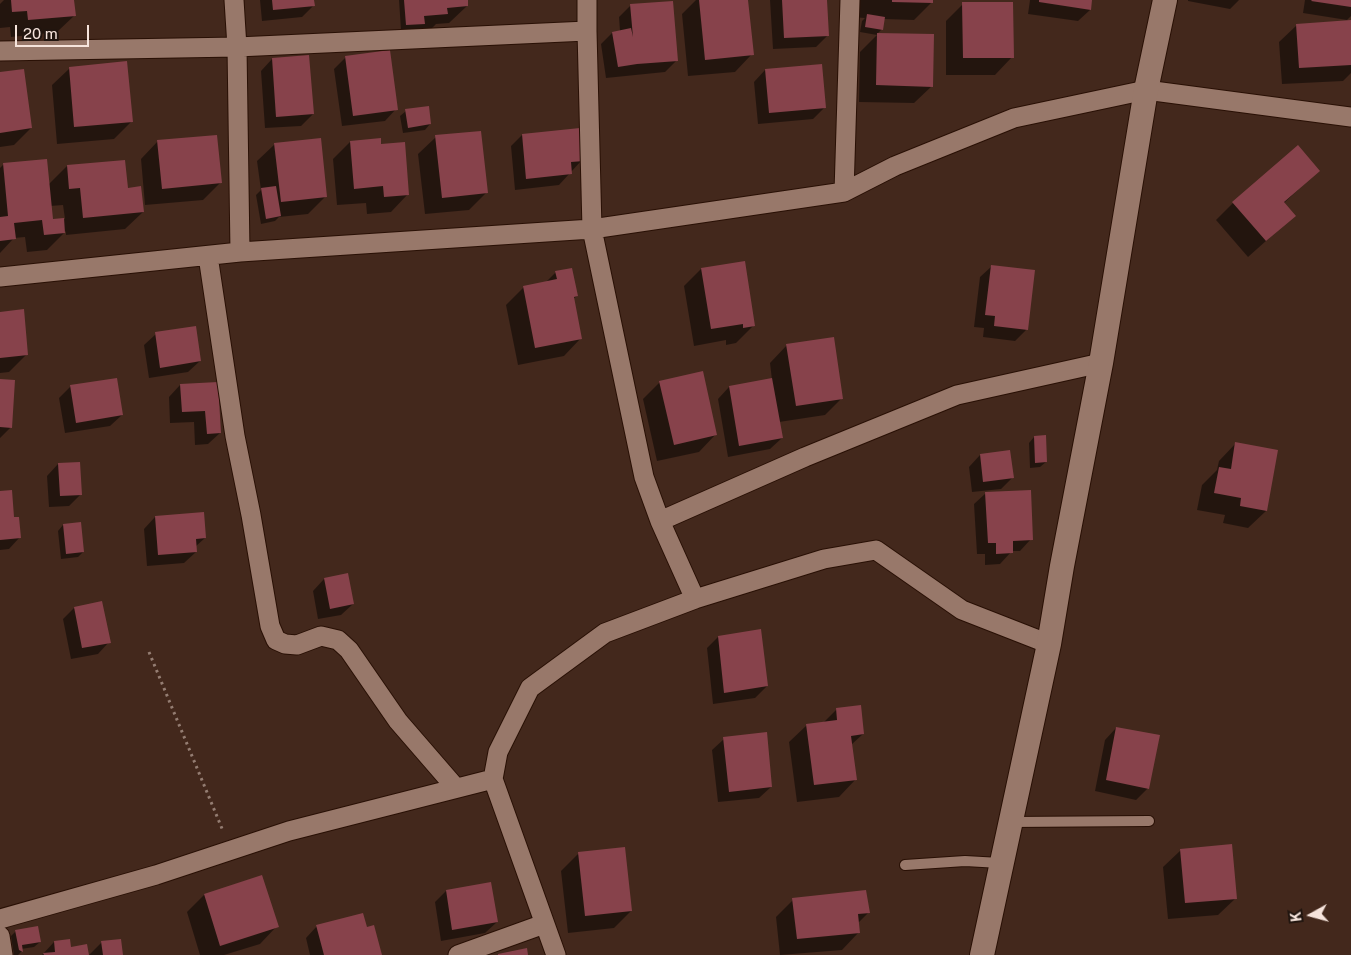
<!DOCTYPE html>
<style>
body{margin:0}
#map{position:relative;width:1351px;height:955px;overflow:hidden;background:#43281c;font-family:"Public Sans",sans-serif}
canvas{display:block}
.north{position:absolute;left:1286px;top:890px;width:50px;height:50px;-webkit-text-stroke:4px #21150f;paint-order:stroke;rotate:263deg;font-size:14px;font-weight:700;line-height:20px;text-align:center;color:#f6e4dc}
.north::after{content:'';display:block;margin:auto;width:18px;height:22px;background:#f6e4dc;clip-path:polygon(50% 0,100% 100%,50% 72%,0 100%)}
.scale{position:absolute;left:15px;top:25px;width:74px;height:22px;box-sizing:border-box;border:2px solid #f6e4dc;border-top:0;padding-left:6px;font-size:15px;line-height:18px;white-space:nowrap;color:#f6e4dc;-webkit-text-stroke:4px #21150f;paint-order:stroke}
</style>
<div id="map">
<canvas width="1351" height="955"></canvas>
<div class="north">K</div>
<div class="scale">20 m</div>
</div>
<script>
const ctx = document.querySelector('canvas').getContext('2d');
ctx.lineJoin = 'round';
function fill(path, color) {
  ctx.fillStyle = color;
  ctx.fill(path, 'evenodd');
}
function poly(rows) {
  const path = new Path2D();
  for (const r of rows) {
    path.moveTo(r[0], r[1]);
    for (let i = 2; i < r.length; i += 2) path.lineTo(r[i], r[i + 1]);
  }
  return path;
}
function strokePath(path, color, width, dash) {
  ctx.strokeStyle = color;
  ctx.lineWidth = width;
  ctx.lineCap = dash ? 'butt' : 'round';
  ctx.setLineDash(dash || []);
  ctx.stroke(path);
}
fill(poly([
 [4,0,73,0,75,15,57,32,11,37,10,27,0,28,0,4],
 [260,0,313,0,313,6,302,17,262,21],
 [399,0,466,0,467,6,449,23,436,24,429,31,407,33,407,29,401,30],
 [696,0,747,0,752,54,735,72,688,76,682,14],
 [770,0,826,0,828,35,816,47,773,49],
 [850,0,932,0,932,2,914,20,884,19,882,29,877,34,932,86,914,103,859,102,860,52,877,35,860,32,862,21,865,18,850,17],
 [1030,0,1091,0,1090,10,1078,21,1028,14],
 [1188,0,1239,0,1230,9,1188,1],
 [1305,0,1351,0,1351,16,1347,20,1303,13],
 [963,4,1012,57,995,75,946,75,946,21],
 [631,5,677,60,665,72,606,78,601,44,612,33,620,31,619,17],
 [1351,22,1351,73,1343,81,1282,84,1279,42,1297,25],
 [346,57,396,109,385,121,342,126,334,69],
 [272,59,313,114,301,126,265,128,261,71],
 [821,65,825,107,813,119,758,124,754,82,765,70],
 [70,68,131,122,114,139,57,144,52,85],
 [0,74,31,128,14,145,0,147],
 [406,111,430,124,425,130,403,133,400,116],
 [522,135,582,160,559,185,515,190,511,146],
 [436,137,486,193,469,210,425,214,418,154],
 [158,141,220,183,203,200,145,205,141,159],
 [350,142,408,194,391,212,367,214,366,203,337,205,333,159],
 [275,144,326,196,308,214,279,217,275,221,261,224,256,195,261,190,257,161],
 [4,164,48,185,67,166,126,189,143,212,125,229,66,235,66,231,47,250,27,252,25,237,14,238,0,253,0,168],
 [63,205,65,219,52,221,50,206],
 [1318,171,1284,203,1294,216,1248,257,1216,220,1233,203],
 [744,262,753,326,736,343,726,345,726,340,694,346,684,286,701,269],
 [992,266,1026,330,1015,341,983,337,984,328,974,327,980,277],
 [556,272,577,296,573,299,581,338,564,356,518,365,506,305,524,287,545,283],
 [0,313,26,355,9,372,0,373],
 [156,334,200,361,188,372,149,378,144,345],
 [787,345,842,398,825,415,779,422,782,438,770,449,728,457,718,399,729,387,772,380,770,363],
 [0,380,11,427,0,438],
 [660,382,716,434,699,452,657,461,643,399],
 [217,383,220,433,208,444,195,445,194,422,170,423,169,397,180,385],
 [71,386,122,415,110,426,65,433,59,398],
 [1034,437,1046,462,1040,467,1030,468,1029,443],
 [1236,443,1266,511,1248,528,1223,523,1225,515,1197,510,1202,485,1217,470,1219,461],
 [1009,452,1013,477,1001,489,972,492,969,467,980,455],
 [58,464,81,494,69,506,49,507,47,476],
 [0,492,13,519,20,537,9,549,0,550],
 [986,493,1031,539,1020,551,1012,551,1000,564,985,565,985,554,977,554,974,504],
 [155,517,205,538,195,547,196,552,184,563,147,566,144,529],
 [63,525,83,552,78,557,61,559,58,531],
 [324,579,353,604,341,615,318,619,313,591],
 [74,608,109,642,98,654,71,659,63,619],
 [718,637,767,686,755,698,713,704,707,648],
 [837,709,863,734,851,745,856,779,839,797,797,802,789,742,807,725,823,723],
 [1116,728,1148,788,1136,800,1095,791,1105,740],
 [724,739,771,787,759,798,718,802,712,750],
 [1181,850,1236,898,1218,915,1168,919,1163,867],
 [578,854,631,911,614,928,568,933,561,871],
 [261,876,277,926,260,944,224,955,200,955,187,912,204,895],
 [446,891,497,922,485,933,441,941,435,902],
 [793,900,868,913,858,923,859,932,842,950,780,955,776,917],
 [317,926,366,928,381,955,310,955,306,938],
 [16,931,40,942,34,947,21,949,22,951,18,955,14,955,11,936],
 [54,942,87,955,42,955],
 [102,942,122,955,89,955]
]), '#0007');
fill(poly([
 [11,0,74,0,76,16,28,20,27,11,12,12],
 [272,0,314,0,315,6,273,10],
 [404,0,468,0,468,6,447,8,448,14,424,16,425,24,406,25],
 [699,0,748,0,754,55,705,60],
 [782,0,827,0,829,36,784,38],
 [892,0,933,0,933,3,892,2],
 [1039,0,1092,0,1091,10,1039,2],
 [1312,0,1351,0,1351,7,1311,1],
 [673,1,678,61,637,64,618,67,612,32,631,28,633,37,630,4],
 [962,2,1013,2,1014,58,963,58],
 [867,14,885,17,883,30,865,27],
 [1351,20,1351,65,1299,68,1296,24],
 [877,33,934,34,933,87,876,85],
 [390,50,398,110,353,116,345,56],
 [309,55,314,114,276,117,272,58],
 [127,61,133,122,74,127,69,67],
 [822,64,826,108,769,113,765,69],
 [24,69,32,128,0,133,0,72],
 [429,106,431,124,408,128,405,109],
 [580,128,584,161,571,162,572,174,526,179,522,134],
 [481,131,488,193,442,198,435,135],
 [217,135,222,183,162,189,157,140],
 [321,138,327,197,281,202,274,143],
 [381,138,381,144,405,142,409,195,384,197,383,186,354,189,350,141],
 [1298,145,1320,171,1284,202,1296,216,1266,241,1232,202],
 [47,159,53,219,64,218,65,233,44,235,42,220,14,223,16,239,0,241,0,217,8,216,3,163],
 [125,160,128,188,141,186,144,212,83,218,80,188,69,189,67,165],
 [276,186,281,216,266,219,261,188],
 [745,261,755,326,743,328,743,324,711,329,701,268],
 [991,265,1035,270,1028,330,994,326,995,316,985,315],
 [572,268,578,296,574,297,582,339,535,348,523,286,557,279,555,271],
 [24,309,28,355,0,358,0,312],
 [196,326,201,361,160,368,155,332],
 [834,337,843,399,796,406,786,344],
 [703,371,717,435,674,445,659,381],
 [117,378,123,415,76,423,70,385],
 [772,378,783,438,739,446,729,386],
 [0,379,15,380,12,428,0,427],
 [218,382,221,433,207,434,205,411,182,412,180,384],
 [1046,435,1047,462,1035,463,1034,436],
 [1235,442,1278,450,1267,511,1240,506,1241,498,1214,493,1219,467,1231,469],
 [1010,450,1014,478,983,482,980,454],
 [80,462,82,495,60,496,58,463],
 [12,490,14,517,19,517,21,538,0,540,0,491],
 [1031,490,1033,540,1013,541,1013,553,996,554,996,543,988,543,985,492],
 [204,512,206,538,196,539,197,552,158,555,155,516],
 [81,522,84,552,66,554,63,524],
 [348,573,354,604,330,609,324,578],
 [102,601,111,643,82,648,74,607],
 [761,629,768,686,724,693,718,636],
 [861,705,864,734,851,736,857,780,814,785,806,724,837,720,836,708],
 [1116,727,1160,735,1149,789,1106,780],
 [767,732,772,787,729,792,723,737],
 [1232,844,1237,899,1185,903,1180,849],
 [625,847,632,911,585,916,578,852],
 [262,875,279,927,220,946,204,894],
 [491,882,498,922,452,930,446,890],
 [866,890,870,913,858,914,860,933,797,939,792,898],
 [363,913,367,927,374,925,382,955,324,955,316,925],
 [38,926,41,942,22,945,23,952,19,950,15,930],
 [70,939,71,947,87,944,89,955,44,955,43,953,55,952,54,941],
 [121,939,123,955,103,955,101,941],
 [527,948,528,955,498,955,498,954]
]), '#87424b');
const service = poly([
 [1011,822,1149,821],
 [905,865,965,861,1000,863]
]);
const minor = poly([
 [234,0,237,47,240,252],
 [587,0,587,31],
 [0,51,237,47,587,31,592,229,644,477,660,521,805,457,957,395,1101,363],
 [844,192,850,0],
 [208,256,235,436,251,515,270,626,276,640,285,644,297,645,321,636,338,640,349,650,398,721,456,788],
 [0,277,240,252,592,229,844,192,895,166,1014,118,1146,90,1351,117],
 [660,521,695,599],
 [0,919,156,875,289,831,493,779],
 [0,936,3,955],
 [458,955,544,924],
 [556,955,493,779,498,752,530,688,605,633,695,599,824,559,876,550,962,610,1049,644]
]);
const tertiary = poly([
 [982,955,1049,644,1062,566,1101,363,1146,90,1165,0]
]);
strokePath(service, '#291005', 12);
strokePath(minor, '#291005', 21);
strokePath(tertiary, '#291005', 26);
strokePath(poly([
 [149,652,223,831]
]), '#947d72', 3, [2.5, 4]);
strokePath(service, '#98786a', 10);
strokePath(minor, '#98786a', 19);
strokePath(tertiary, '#98786a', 24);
</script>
